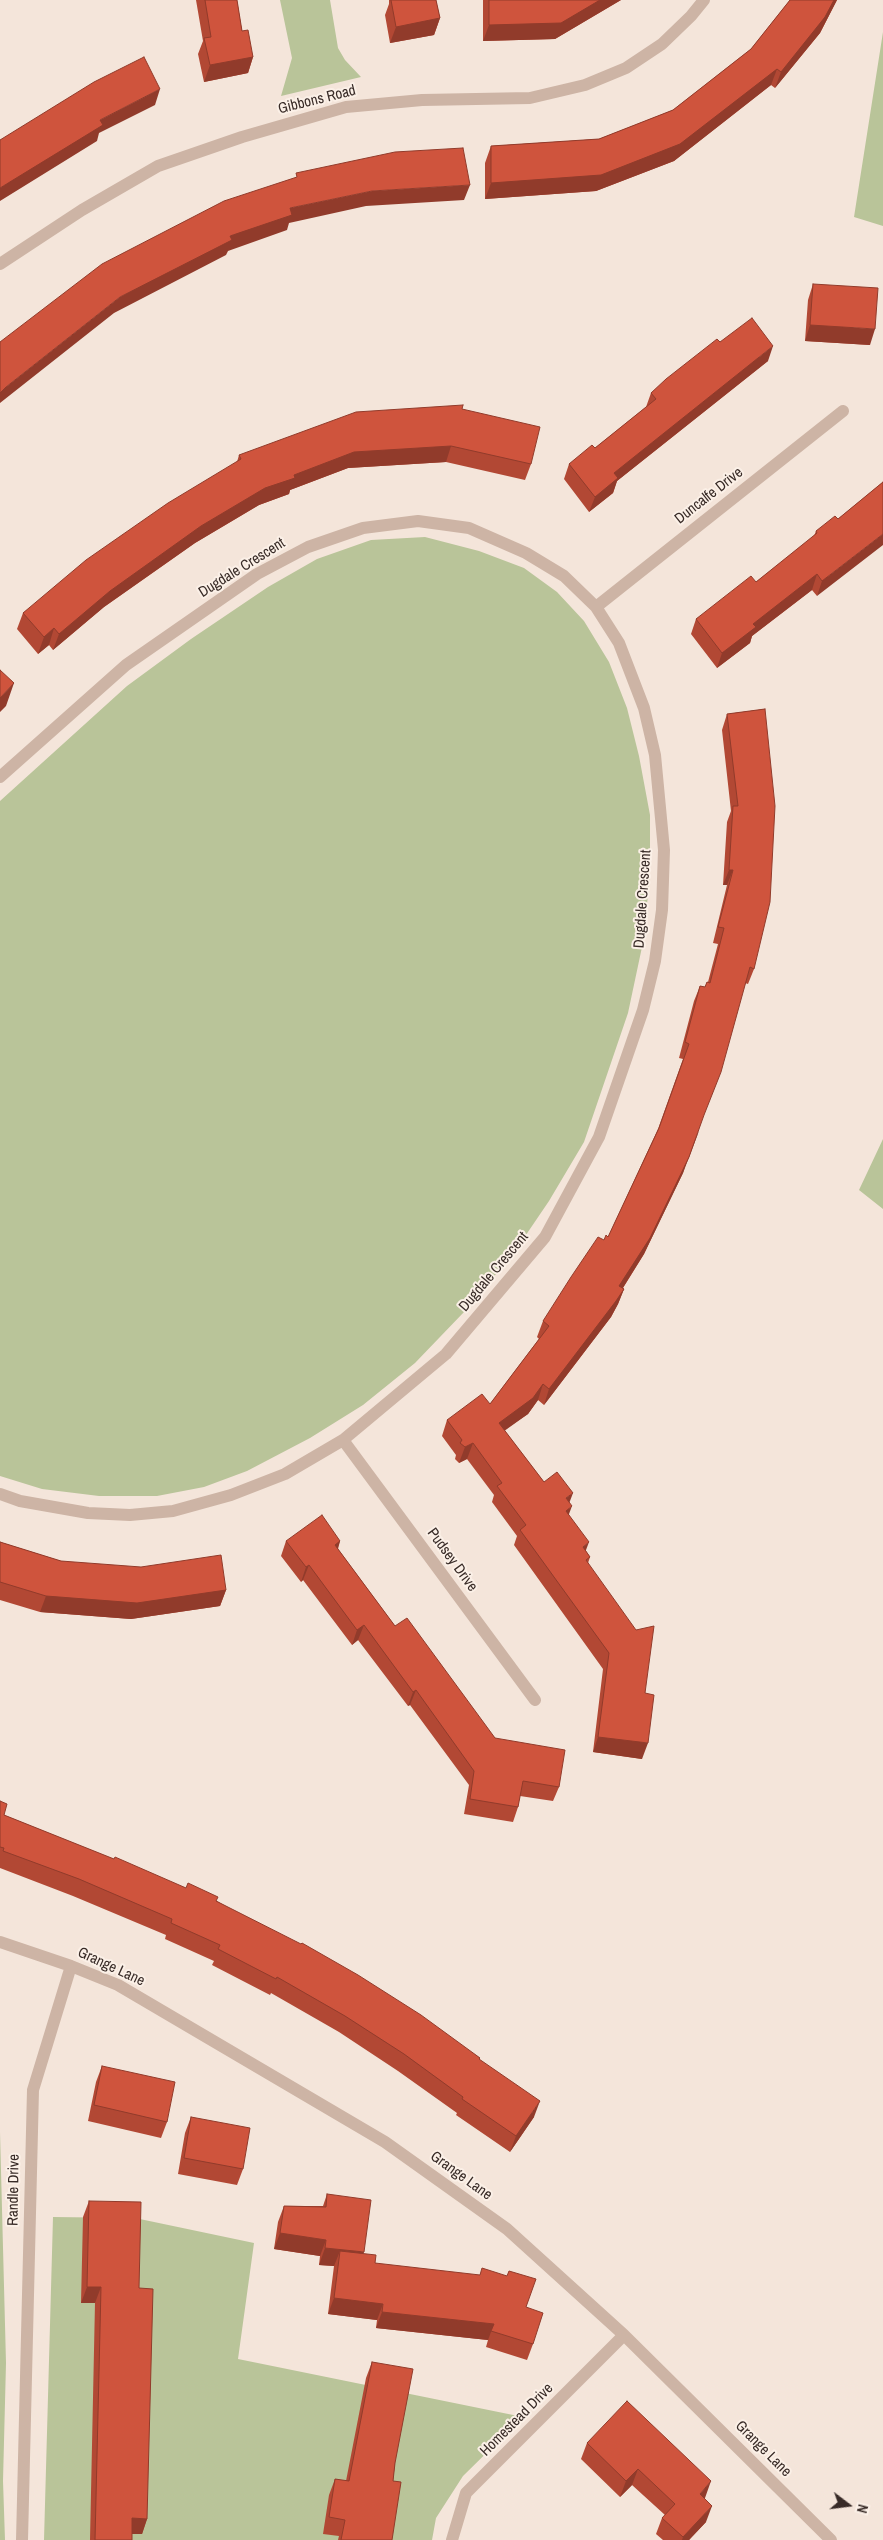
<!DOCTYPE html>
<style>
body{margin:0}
#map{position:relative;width:883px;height:2540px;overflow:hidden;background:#f4e5da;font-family:"Archivo Narrow",sans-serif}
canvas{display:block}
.north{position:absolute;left:823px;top:2480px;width:50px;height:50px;-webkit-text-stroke:4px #fbf0e7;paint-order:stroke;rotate:105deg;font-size:14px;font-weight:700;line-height:20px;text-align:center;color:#382b27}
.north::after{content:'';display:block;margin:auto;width:18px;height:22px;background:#382b27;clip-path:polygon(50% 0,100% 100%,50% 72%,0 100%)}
</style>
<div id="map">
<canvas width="883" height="2540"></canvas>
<div class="north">N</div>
</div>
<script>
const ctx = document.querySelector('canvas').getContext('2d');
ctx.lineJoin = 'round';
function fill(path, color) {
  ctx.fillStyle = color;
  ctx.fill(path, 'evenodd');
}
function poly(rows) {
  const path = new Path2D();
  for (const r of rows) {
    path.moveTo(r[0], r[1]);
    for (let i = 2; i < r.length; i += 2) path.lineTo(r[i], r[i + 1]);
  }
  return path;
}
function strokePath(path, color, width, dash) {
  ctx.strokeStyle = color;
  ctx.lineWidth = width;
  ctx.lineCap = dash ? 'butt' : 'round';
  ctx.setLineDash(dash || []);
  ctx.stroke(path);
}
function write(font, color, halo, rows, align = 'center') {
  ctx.font = font + ' "Archivo Narrow",sans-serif';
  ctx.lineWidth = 4;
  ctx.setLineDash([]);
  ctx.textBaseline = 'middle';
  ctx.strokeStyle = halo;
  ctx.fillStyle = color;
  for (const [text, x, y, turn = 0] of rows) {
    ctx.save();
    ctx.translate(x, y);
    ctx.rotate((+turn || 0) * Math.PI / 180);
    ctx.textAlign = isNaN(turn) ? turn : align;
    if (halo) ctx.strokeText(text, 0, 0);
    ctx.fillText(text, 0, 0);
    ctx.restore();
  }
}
fill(poly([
 [280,0,330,0,338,48,345,60,361,77,281,96,292,58],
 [883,32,883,226,854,217],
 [425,537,479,551,524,568,557,592,584,621,609,662,627,708,639,756,650,815,650,878,642,947,628,1013,584,1142,549,1201,513,1254,464,1312,415,1363,363,1405,310,1438,247,1471,204,1487,157,1496,99,1496,42,1489,0,1476,0,801,127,686,191,639,268,587,317,559,371,540],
 [883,1139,883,1209,859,1190],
 [0,2132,6,2363,3,2481,5,2540,0,2540],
 [53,2217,135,2218,254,2243,238,2359,523,2417,463,2476,436,2518,432,2540,44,2540]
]), '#b9c499');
strokePath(poly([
 [0,264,82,210,158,166,242,137,346,107,422,100,530,98,585,85,626,68,662,44,691,16,704,0],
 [596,607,843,411],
 [0,777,126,665,257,574,308,547,363,528,418,521,469,528,526,553,564,576,596,607,619,643,644,708,655,755,664,850,662,910,655,961,643,1010,599,1137,545,1237,446,1354,343,1440,285,1474,231,1495,173,1511,130,1515,88,1513,20,1501,0,1494],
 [343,1440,535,1700],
 [0,1942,71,1966,118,1985,385,2142,507,2229,624,2335,831,2540],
 [22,2540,33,2090,71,1966],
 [452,2540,466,2493,624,2335]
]), '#cdb4a5', 12);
fill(poly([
 [196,0,237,0,242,31,253,57,248,73,204,82,198,54,203,41],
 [389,0,436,0,440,18,434,35,390,43,385,15,389,4],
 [483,0,621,0,555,39,483,41],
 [790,0,837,0,820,33,775,88,771,85,674,161,596,191,485,199,485,163,491,146,599,139,673,110,751,49],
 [813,284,870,345,805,341,808,300],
 [720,342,768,361,617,481,613,493,589,512,564,479,569,464,595,448,646,407,651,393],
 [462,409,531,464,525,480,446,462,348,468,290,490,289,494,259,505,195,543,104,607,53,650,49,645,38,654,17,629,23,613,237,462,239,455],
 [883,482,817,596,812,590,752,636,750,643,717,668,691,634,696,619,756,582,814,536,816,531,838,519],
 [765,709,754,969,748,984,745,983,683,1173,644,1254,623,1288,624,1289,618,1304,611,1317,544,1405,538,1400,528,1414,504,1430,544,1482,569,1503,569,1515,586,1551,590,1557,588,1563,645,1693,642,1759,593,1752,603,1669,514,1545,517,1536,492,1502,494,1495,467,1459,459,1463,455,1459,456,1455,442,1436,447,1420,490,1404,539,1339,537,1337,543,1321,604,1240,608,1237,658,1129,683,1059,679,1058,694,1001,700,986,705,987,707,982,708,982,718,944,713,943,727,885,723,885,727,822,731,811,722,730,727,714],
 [286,1541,340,1541,338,1549,395,1626,495,1738,559,1787,553,1801,520,1796,518,1807,513,1822,464,1814,469,1785,410,1705,408,1706,358,1640,352,1645,303,1580,301,1582,281,1556],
 [0,1542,61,1561,226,1590,220,1606,131,1619,40,1612,0,1600],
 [0,1801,4,1815,217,1901,480,2058,479,2060,534,2117,510,2152,456,2115,457,2113,398,2071,339,2032,271,1993,270,1995,212,1965,214,1961,165,1939,166,1935,73,1896,0,1868],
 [102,2066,167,2122,161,2138,88,2121,96,2082],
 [191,2117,243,2169,237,2185,178,2174,185,2133],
 [327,2194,363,2254,375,2263,526,2307,533,2344,527,2360,486,2347,488,2340,376,2328,377,2320,328,2314,334,2266,319,2265,320,2256,274,2249,278,2222,284,2206,323,2206],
 [89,2201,139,2288,147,2519,142,2534,132,2534,132,2540,90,2540,95,2303,81,2303,83,2217],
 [372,2362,395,2463,393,2481,392,2540,338,2540,339,2536,323,2534,329,2495,335,2479,346,2481,366,2378],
 [587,2443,705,2498,706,2522,689,2540,663,2540,656,2534,662,2518,665,2515,632,2485,620,2497,581,2459]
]), '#b24834');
fill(poly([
 [600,0,621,0,555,39,483,41,489,25],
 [834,0,837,0,820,33,775,88,781,72],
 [440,18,434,35,390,43,396,27],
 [253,57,248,73,204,82,210,65],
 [777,69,771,85,674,161,596,191,485,199,491,183],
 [160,89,155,105,99,133,97,141,0,201,0,188,100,120],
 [470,185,464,200,366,206,289,223,287,230,228,251,226,255,114,313,0,403,0,393,6,387,120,297,230,236,290,208,372,191],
 [810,325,875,329,870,345,805,341],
 [773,346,768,361,617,481,613,493,589,512,595,497,614,473],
 [451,446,446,462,348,468,290,490,289,494,259,505,195,543,104,607,53,650,59,634,110,591,201,526,265,488,294,475,354,452],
 [883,534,883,545,817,596,822,581],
 [817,574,812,590,752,636,750,643,717,668,722,653,753,624],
 [54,628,49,645,38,654,44,637],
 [14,683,6,706,0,712,0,698],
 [729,870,733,870,727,885,723,885],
 [699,1131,683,1173,644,1254,614,1302,619,1286],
 [624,1289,618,1304,611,1317,544,1405,549,1389],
 [543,1384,538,1400,528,1414,493,1439,499,1423],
 [473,1443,467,1459,459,1463,465,1447],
 [573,1493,567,1509,566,1498],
 [572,1506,566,1522,566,1511],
 [340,1541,335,1556,335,1545],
 [589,1542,583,1558,583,1547],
 [309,1565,303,1580,301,1582,306,1567],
 [226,1590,220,1606,131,1619,40,1612,46,1596],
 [364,1625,358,1640,352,1645,357,1630],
 [416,1690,410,1705,408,1706,413,1692],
 [598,1737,648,1743,642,1759,593,1752],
 [540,2101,534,2117,510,2152,516,2136],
 [280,2233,326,2240,320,2256,274,2249],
 [325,2248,364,2252,358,2269,340,2251,334,2266,319,2265],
 [87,2287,101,2287,95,2303,81,2303],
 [334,2298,383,2304,377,2320,328,2314],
 [382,2312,494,2324,488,2340,376,2328],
 [638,2469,632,2485,620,2497,626,2481],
 [711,2481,705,2498,694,2510,700,2494],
 [712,2506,706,2522,689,2540,682,2540,683,2537],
 [132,2518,147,2519,142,2534,126,2534]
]), '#913b2b');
const building = poly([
 [205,0,237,0,242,31,248,30,253,57,210,65,204,38,211,37,205,0],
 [391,0,436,0,440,18,396,27,391,0],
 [489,0,600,0,561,23,489,25,489,0],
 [790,0,834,0,825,17,781,72,777,69,680,144,601,175,491,183,491,146,599,139,673,110,751,49,790,0],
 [144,57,160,89,100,120,103,125,0,188,0,140,94,82,144,57],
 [463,148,470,185,372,191,290,208,292,215,230,236,232,240,120,297,6,387,0,393,0,342,102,264,224,201,297,177,296,173,395,152,463,148],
 [813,284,878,288,875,329,810,325,813,284],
 [752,318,773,346,614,473,618,478,595,497,569,464,592,445,595,448,656,399,651,393,666,379,717,339,720,342,752,318],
 [463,405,462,409,540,427,531,464,451,446,354,452,294,475,295,478,265,488,201,526,110,591,59,634,54,628,44,637,23,613,86,560,168,503,241,459,239,455,356,412,463,405],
 [883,482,883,534,822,581,817,574,753,624,756,627,722,653,696,619,751,576,756,582,817,533,816,531,835,516,838,519,883,482],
 [0,670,14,683,0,698,0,670],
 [765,709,775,806,770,902,754,969,750,967,721,1072,704,1115,689,1157,650,1238,619,1286,624,1289,616,1301,549,1389,543,1384,533,1398,499,1423,544,1482,557,1472,573,1493,566,1498,572,1506,566,1511,589,1542,583,1547,590,1557,586,1560,636,1630,654,1626,645,1693,654,1695,648,1743,598,1737,609,1653,520,1530,526,1525,497,1486,502,1483,473,1443,465,1447,460,1443,462,1440,447,1420,482,1394,490,1404,549,1326,543,1321,571,1277,598,1237,604,1240,606,1235,608,1237,659,1128,689,1044,685,1042,700,986,705,987,707,982,710,983,724,928,718,927,733,870,729,870,733,806,738,806,727,714,765,709],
 [322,1515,340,1541,335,1545,395,1626,407,1618,495,1738,565,1750,559,1787,523,1781,518,1807,470,1799,474,1771,416,1690,413,1692,364,1625,357,1630,309,1565,306,1567,286,1541,322,1515],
 [0,1542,61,1561,141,1567,221,1555,226,1590,137,1603,46,1596,0,1582,0,1542],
 [0,1801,7,1804,4,1815,114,1859,115,1857,186,1888,188,1883,218,1897,216,1901,301,1944,302,1943,358,1975,421,2015,480,2058,479,2059,540,2101,516,2136,462,2099,463,2097,404,2054,345,2016,277,1977,276,1979,218,1949,220,1945,171,1923,172,1919,79,1879,3,1851,4,1848,0,1847,0,1801],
 [102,2066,175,2082,167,2122,94,2105,102,2066],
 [191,2117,250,2128,243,2169,184,2158,191,2117],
 [327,2194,371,2200,364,2252,325,2248,326,2240,280,2233,284,2206,326,2207,327,2194],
 [89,2201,141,2202,139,2288,153,2289,147,2519,132,2518,132,2540,95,2540,101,2287,87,2287,89,2201],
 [340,2251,376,2255,375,2263,480,2275,482,2268,507,2276,509,2271,536,2279,526,2307,543,2313,533,2344,491,2331,494,2324,382,2312,383,2304,334,2298,340,2251],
 [372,2362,413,2369,395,2463,393,2481,401,2482,392,2540,341,2540,345,2520,329,2517,335,2479,349,2481,372,2362],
 [627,2401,711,2481,700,2494,712,2506,683,2537,662,2518,675,2504,638,2469,626,2481,587,2443,627,2401]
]);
fill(building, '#cf543d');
strokePath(building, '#913b2b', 1);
write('15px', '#382b27', '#fbf0e7', [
 ["Gibbons Road",317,100,-14],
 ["Duncalfe Drive",709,496,-38],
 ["Dugdale Crescent",242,568,-32],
 ["Dugdale Crescent",643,899,-86],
 ["Dugdale Crescent",494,1272,-50],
 ["Pudsey Drive",452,1560,54],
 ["Grange Lane",111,1967,25],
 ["Grange Lane",461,2176,36],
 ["Randle Drive",14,2190,-89],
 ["Homestead Drive",517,2420,-45],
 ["Grange Lane",763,2449,45]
]);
</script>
